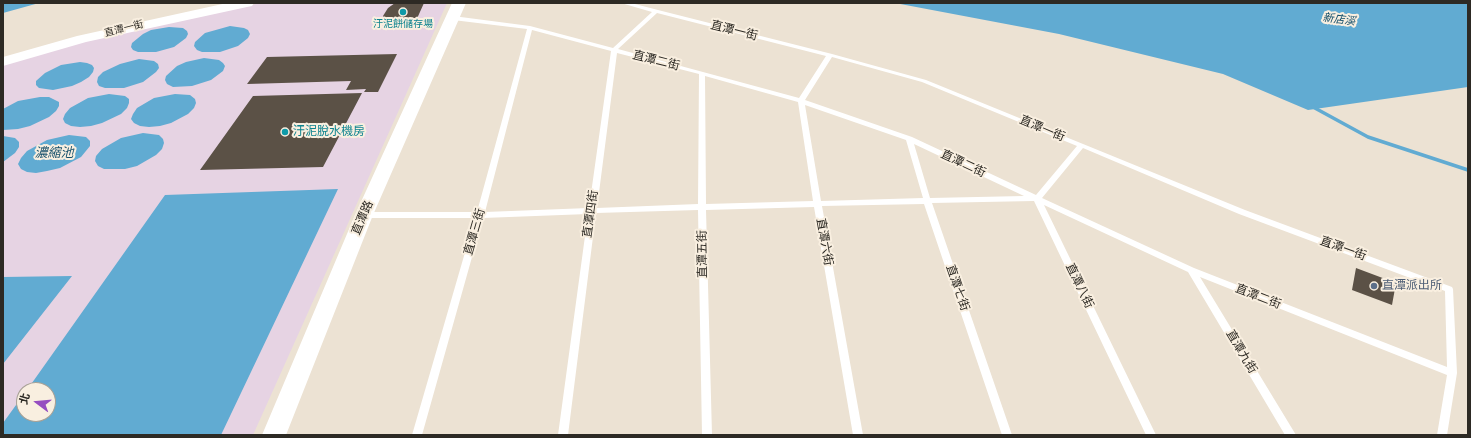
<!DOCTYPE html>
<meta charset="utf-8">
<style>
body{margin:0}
#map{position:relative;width:1471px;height:438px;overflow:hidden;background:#ece2d3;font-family:Signika,"Noto Sans TC",sans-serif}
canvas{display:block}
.frame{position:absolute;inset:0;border:4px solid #2d2a24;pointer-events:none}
.north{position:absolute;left:16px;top:382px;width:40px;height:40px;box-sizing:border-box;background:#f9efe0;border:1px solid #a7a095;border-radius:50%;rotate:286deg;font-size:11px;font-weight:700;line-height:16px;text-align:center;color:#2d2a24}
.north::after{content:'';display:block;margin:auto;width:14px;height:18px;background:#954dc0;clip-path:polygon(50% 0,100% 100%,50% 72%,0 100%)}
</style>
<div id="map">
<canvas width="1471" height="438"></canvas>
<div class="frame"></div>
<div class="north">北</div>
</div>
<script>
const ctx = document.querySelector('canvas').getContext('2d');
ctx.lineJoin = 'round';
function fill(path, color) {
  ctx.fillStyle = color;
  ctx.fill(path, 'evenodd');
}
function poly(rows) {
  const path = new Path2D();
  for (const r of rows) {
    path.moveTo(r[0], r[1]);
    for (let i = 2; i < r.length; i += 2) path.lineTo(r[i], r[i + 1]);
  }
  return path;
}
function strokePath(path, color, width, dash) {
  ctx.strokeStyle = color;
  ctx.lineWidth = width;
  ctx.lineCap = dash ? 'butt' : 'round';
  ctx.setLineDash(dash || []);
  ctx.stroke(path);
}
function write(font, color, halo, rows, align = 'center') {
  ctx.font = font + ' Signika,"Noto Sans TC",sans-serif';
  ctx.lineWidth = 4;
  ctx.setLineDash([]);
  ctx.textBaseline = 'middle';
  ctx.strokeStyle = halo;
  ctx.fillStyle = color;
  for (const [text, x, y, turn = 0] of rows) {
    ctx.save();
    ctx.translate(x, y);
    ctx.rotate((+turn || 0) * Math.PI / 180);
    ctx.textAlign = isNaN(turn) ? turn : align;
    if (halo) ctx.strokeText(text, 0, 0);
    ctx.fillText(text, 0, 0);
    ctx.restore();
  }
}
fill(poly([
 [261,3,447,3,253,435,3,435,3,65,122,31],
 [24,390,48,390,48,414,24,414]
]), '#e6d3e3');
fill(poly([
 [3,3,39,3,3,13],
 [895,3,1468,3,1468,87,1308,110,1223,74,1059,34],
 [230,26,244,28,248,30,250,34,248,38,238,46,220,52,202,52,197,50,194,46,195,42,205,33],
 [169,27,183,28,187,31,188,34,186,38,174,47,156,52,138,52,133,50,131,47,132,43,143,34,151,30],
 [204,58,219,60,223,63,225,66,223,71,211,80,192,86,173,87,167,84,165,80,166,76,177,66,186,62],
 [139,59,154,61,158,64,159,68,156,72,143,82,124,88,105,88,99,86,97,82,98,77,103,72,120,64],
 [80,62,87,63,92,65,94,68,93,72,89,77,81,82,72,86,53,90,39,88,36,85,36,81,45,73,61,65],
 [109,94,125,96,129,99,129,103,127,108,121,114,102,123,91,126,80,127,71,126,65,123,63,119,65,114,70,108,88,98],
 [175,94,190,95,195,99,196,103,194,108,188,114,171,123,160,126,149,127,140,126,134,123,131,119,133,114,137,108,154,98],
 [40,97,49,97,59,102,59,106,56,111,49,117,30,126,18,129,3,130,3,109,18,101],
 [143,133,159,135,163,139,164,143,162,149,156,155,137,166,125,169,104,169,98,166,95,161,96,156,102,149,121,138],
 [69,135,86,137,90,141,90,146,81,157,60,168,47,171,36,173,27,172,21,169,18,164,21,158,27,151,47,140],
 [3,136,15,138,19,142,19,147,15,153,3,162],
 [338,189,221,435,3,435,3,423,24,394,24,414,48,414,48,390,27,390,165,195],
 [72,276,3,364,3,277]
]), '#61abd2');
strokePath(poly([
 [1313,107,1368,137,1468,170]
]), '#61abd2', 3.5);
fill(poly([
 [395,3,424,3,415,23,387,24,383,16,388,8],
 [397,54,378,92,364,92,366,89,346,90,351,81,247,84,267,57],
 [362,93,323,167,200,170,253,96],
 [1356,268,1396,283,1392,305,1352,290]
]), '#5b5146');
fill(poly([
 [621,3,631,3,658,10,832,54,926,80,1245,210,1452,287,1453,289,1457,373,1447,435,1437,435,1447,375,1200,277,1296,435,1285,435,1188,272,1044,205,1156,435,1146,435,1034,201,932,203,1012,435,1002,435,924,204,822,206,863,435,853,435,814,207,706,210,712,435,702,435,698,210,596,213,568,435,558,435,588,214,483,218,422,435,412,435,475,218,364,218,360,215,364,212,477,212,527,29,453,20,450,18,453,16,530,26,613,48,652,12,621,3],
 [657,13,826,56,799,98,618,49,657,13],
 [532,30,611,51,589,208,485,212,532,30],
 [617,53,699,74,698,204,597,208,617,53],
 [832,57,922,82,1077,146,1036,195,912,137,805,100,832,57],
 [705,76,798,102,813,201,706,204,705,76],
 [805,105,906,140,923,198,821,201,805,105],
 [914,144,1024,196,930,198,914,144],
 [1083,148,1239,214,1445,291,1447,367,1194,268,1042,198,1083,148]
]), '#fff');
fill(poly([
 [227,3,254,3,252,6,247,7,86,42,3,66,3,57,77,36,227,3],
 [452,3,466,3,373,215,286,435,262,435,355,215,452,3]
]), '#fff');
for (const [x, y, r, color] of [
 [403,12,4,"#0f9aa8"],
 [285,132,4,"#0f9aa8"],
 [1374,286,4,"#5c6f8a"]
]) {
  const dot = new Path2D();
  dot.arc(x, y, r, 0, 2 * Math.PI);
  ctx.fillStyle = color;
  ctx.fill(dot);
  strokePath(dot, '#f9efe0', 1.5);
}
write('10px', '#0d838f', '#f9efe0', [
 ["汙泥餅儲存場",403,24]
]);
write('10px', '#2d2a24', '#f9efe0', [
 ["直潭一街",124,29,-14]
]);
write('italic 11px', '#16506b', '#f9efe0', [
 ["新店溪",1339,20,7]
]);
write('12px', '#2d2a24', '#f9efe0', [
 ["直潭一街",734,31,14],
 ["直潭二街",656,61,14],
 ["直潭一街",1042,129,23],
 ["直潭二街",963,164,25],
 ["直潭四街",591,214,-82],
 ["直潭路",363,218,-67],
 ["直潭三街",475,232,-74],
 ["直潭六街",824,242,80],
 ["直潭一街",1343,249,20],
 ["直潭五街",703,254,-91],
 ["直潭八街",1079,286,64],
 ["直潭七街",957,288,71],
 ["直潭二街",1258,297,21],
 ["直潭九街",1241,352,59]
]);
write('12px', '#0d838f', '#f9efe0', [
 ["汙泥脫水機房",293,132]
], 'left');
write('12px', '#4e5e75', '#f9efe0', [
 ["直潭派出所",1382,286]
], 'left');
write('italic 13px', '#16506b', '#f9efe0', [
 ["濃縮池",54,154]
]);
</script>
